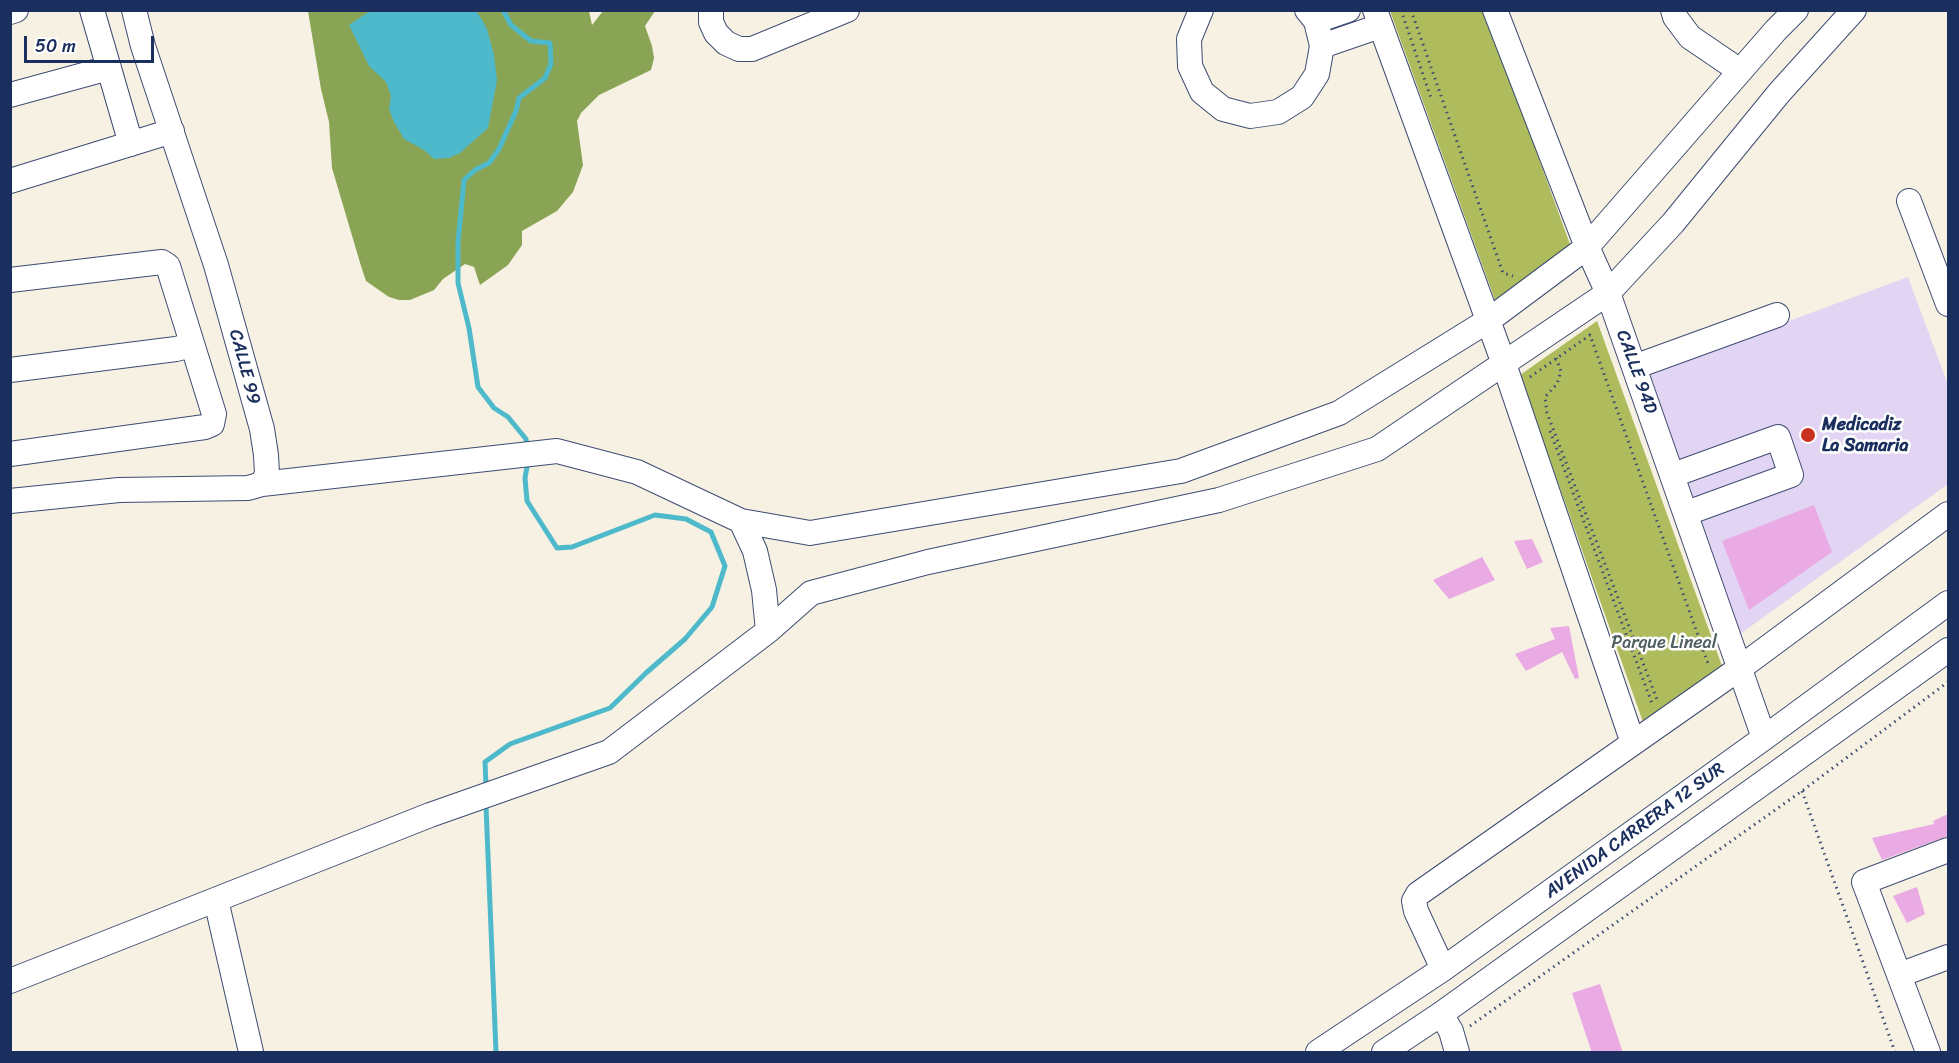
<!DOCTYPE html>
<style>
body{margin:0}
#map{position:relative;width:1959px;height:1063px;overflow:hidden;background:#f6f1e2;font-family:Sriracha,sans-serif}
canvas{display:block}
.frame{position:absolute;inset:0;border:12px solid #1b2f5e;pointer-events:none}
.scale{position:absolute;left:24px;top:36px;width:130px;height:27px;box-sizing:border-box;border:3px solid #1b2f5e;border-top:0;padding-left:8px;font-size:18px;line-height:21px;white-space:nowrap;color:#1b2f5e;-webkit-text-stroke:4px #fff;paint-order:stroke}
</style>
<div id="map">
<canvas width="1959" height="1063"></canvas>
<div class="frame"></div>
<div class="scale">50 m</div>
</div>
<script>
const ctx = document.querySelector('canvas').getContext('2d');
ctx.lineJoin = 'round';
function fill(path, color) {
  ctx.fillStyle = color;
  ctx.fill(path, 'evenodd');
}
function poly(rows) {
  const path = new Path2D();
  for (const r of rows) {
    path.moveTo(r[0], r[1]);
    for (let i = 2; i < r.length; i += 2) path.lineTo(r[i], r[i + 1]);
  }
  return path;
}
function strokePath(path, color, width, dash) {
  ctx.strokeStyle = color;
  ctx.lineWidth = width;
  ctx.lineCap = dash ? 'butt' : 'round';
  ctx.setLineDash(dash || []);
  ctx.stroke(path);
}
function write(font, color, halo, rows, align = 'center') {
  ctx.font = font + ' Sriracha,sans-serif';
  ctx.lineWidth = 5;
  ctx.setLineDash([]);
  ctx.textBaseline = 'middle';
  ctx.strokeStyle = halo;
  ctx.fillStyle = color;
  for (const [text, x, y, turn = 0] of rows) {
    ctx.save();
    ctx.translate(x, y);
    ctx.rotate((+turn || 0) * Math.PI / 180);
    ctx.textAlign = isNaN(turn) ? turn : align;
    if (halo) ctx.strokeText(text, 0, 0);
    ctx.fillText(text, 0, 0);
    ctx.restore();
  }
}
fill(poly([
 [1908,277,1948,385,1948,484,1736,637,1648,373]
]), '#e2d4f3');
fill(poly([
 [1390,11,1485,11,1571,247,1495,300],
 [1597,321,1722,666,1643,722,1520,375]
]), '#aebc5e');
fill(poly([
 [308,11,589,11,592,25,603,11,655,11,645,26,652,46,654,58,651,70,599,95,581,113,577,121,583,165,573,192,557,211,522,231,522,245,508,265,480,285,474,267,465,264,443,279,434,290,410,300,399,300,389,297,366,281,361,266,332,168,329,122,321,89]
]), '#8aa455');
fill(poly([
 [370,11,476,11,481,18,487,29,494,55,497,80,488,128,460,153,449,158,434,159,424,150,404,139,394,122,389,109,391,96,386,82,369,66,349,25]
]), '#4eb9ca');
strokePath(poly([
 [503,10,511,25,531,41,550,43,551,64,545,78,519,98,516,111,499,149,489,163,475,170,464,180,458,243,458,283,469,328,478,387,494,408,508,417,526,439,527,448],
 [486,785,485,762,510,744,610,708,646,673,685,639,712,607,725,566,711,532,686,519,655,515,572,547,557,548,527,501,525,478,528,461],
 [486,806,496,1052]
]), '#4eb9ca', 5);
fill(poly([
 [1814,505,1832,552,1749,610,1722,541],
 [1532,539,1543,562,1527,569,1514,541],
 [1482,557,1495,580,1449,599,1433,580],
 [1569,626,1579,678,1575,679,1562,652,1526,671,1515,654,1555,639,1550,628],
 [1948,814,1948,836,1882,860,1872,838,1934,824,1933,821],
 [1917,887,1925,914,1907,923,1893,896],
 [1600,984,1623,1053,1592,1053,1572,993]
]), '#eaaae3');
const minor = poly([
 [92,10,131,144],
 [711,10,711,22,716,33,726,43,739,49,752,49,847,10],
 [1201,10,1189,39,1190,66,1202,92,1223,109,1250,116,1278,112,1302,97,1317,74,1322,46,1316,21,1307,10],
 [1375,10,1504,364,1633,743],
 [1495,10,1587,247,1608,293,1764,738],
 [1673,10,1675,17,1690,37,1740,71],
 [10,12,16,10],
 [1316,21,1348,10],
 [1322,46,1380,26],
 [10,95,109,68],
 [10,181,172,131],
 [1909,201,1948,304],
 [10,280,162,262,168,266,214,414,212,424,205,427,10,454],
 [1634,367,1777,315],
 [10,370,176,349,192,345],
 [1673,475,1778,437,1791,475,1687,513],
 [262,484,557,451,637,472,741,521,810,533,1181,471,1339,413,1489,320,1587,247,1776,30,1796,10],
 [10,501,119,490,248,488,262,484,267,474,266,455,262,429,216,265,143,46,134,10],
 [741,521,755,551,764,590,768,631],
 [216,900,251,1052],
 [1443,969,1416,911,1414,901,1418,894,1740,668,1948,514],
 [1899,975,1948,957],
 [10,981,430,815,609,752,768,631,811,593,928,562,1219,500,1377,449,1608,293,1673,223,1779,93,1854,10],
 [1441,1014,1451,1031,1457,1052],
 [1318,1052,1443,969,1764,738,1948,603],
 [1384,1052,1441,1014,1948,650],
 [1928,1052,1864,882,1948,850]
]);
strokePath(minor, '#3c4c72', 26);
strokePath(poly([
 [1401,10,1431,98],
 [1411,10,1503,273,1513,276],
 [1556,358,1561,371,1557,384,1545,397,1547,413,1658,702],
 [1530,377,1590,335,1709,666],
 [1550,431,1653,706],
 [1802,791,1895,1052],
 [1470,1026,1802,791,1948,682]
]), '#3c4c72', 3, [1.5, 4.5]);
strokePath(minor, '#fff', 24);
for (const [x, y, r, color] of [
 [1808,435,8,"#c8321e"]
]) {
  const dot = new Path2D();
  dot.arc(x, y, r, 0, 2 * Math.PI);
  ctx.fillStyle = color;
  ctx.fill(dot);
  strokePath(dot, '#fff', 2);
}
write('18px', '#1b2f5e', '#fff', [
 ["CALLE 99",244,367,75],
 ["CALLE 94D",1636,372,70],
 ["AVENIDA CARRERA 12 SUR",1635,831,-36]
]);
write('bold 18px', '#1b2f5e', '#fff', [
 ["Medicadiz",1822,425],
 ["La Samaria",1822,446]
], 'left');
write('18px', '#4e605e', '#fff', [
 ["Parque Lineal",1664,643]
]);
</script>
